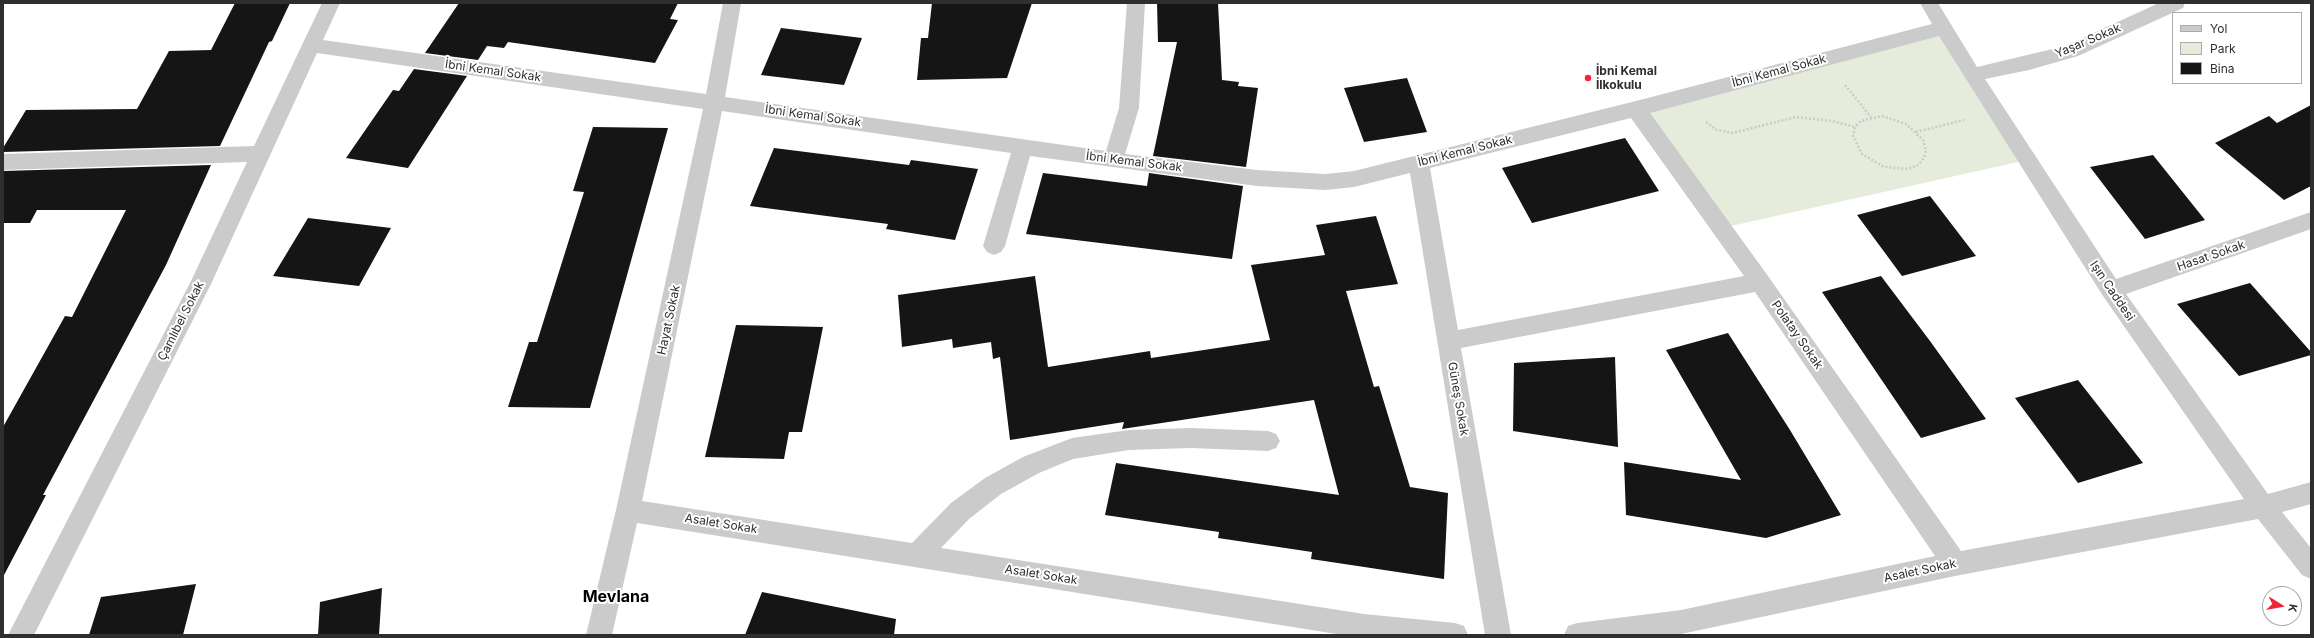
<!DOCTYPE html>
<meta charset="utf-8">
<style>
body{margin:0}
#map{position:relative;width:2314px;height:638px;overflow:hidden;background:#fff;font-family:Inter,sans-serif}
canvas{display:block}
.frame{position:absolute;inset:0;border:4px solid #2e2e2e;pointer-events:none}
.legend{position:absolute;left:2172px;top:12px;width:130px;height:72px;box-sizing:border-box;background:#fff;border:1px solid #ababab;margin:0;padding:5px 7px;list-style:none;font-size:12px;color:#2e2e2e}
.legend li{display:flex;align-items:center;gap:8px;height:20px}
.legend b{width:20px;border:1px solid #ababab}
.north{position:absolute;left:2262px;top:586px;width:40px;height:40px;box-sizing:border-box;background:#fff;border:1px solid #ababab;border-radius:50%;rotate:101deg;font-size:11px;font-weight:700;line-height:16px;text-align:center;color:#2e2e2e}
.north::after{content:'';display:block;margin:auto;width:14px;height:18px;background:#ef2638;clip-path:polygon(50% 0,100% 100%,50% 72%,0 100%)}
</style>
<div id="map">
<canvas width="2314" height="638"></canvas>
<div class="frame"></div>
<ul class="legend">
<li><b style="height:5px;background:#cbcbcb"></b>Yol</li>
<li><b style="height:11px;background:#e5ecdb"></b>Park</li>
<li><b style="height:11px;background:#151515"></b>Bina</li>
</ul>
<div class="north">K</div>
</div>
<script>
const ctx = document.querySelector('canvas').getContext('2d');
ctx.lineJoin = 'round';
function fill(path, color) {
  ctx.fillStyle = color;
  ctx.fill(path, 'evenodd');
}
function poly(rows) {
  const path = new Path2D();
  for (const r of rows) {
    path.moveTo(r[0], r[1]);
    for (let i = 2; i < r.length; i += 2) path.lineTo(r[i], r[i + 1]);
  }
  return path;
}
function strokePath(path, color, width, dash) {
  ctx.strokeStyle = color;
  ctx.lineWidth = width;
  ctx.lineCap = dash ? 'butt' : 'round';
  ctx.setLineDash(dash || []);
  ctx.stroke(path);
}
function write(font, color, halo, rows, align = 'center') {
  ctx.font = font + ' Inter,sans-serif';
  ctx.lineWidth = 4;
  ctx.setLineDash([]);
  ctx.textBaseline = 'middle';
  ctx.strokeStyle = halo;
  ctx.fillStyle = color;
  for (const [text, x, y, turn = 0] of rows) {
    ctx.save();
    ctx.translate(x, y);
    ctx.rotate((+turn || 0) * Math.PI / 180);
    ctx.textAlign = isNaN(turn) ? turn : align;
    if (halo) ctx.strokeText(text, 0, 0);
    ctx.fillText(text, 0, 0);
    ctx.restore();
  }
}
fill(poly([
 [1944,28,2027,160,1722,228,1636,109]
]), '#e5ecdb');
fill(poly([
 [235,3,290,3,272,41,269,42,220,146,3,152,3,148,26,110,137,109,169,51,211,50],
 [459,3,678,3,670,19,678,20,655,63,508,42,504,48,487,46,478,60,425,53],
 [932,3,1032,3,1007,78,917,80,921,38,928,38],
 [1157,3,1218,3,1222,80,1239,82,1238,86,1258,88,1246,167,1153,156,1177,42,1158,42],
 [781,28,862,38,844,85,761,75],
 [414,69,467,76,408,168,346,158,393,90,399,91],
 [1407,78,1427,132,1364,142,1344,88],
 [2311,105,2311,186,2284,200,2215,143,2269,116,2277,123],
 [593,127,668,128,590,408,508,407,529,342,537,342,584,192,573,191],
 [1625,138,1659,191,1532,223,1502,168],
 [774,148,909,165,911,160,978,169,955,240,886,229,888,224,750,206],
 [2153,155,2205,220,2145,239,2090,167],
 [211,165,166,265,43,495,46,495,3,577,3,427,65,316,72,317,126,210,37,210,30,223,3,223,3,171],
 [1043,173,1147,186,1149,173,1243,186,1232,259,1026,234],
 [1930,196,1976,256,1902,276,1857,215],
 [1376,216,1398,284,1346,291,1374,387,1379,386,1410,487,1448,493,1444,579,1311,559,1312,552,1218,538,1219,532,1105,515,1116,463,1339,495,1314,400,1122,429,1124,422,1010,440,1000,357,993,359,991,342,953,348,952,339,902,347,898,295,1035,276,1048,367,1150,351,1151,358,1270,340,1251,265,1325,255,1316,225],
 [308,218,391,228,359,286,273,276],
 [1881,276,1930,341,1986,419,1921,438,1822,292],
 [2250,283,2311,352,2311,355,2239,376,2177,304],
 [736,325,823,327,802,432,789,432,784,459,705,457],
 [1728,333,1790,430,1841,515,1766,538,1626,515,1624,462,1741,480,1666,350],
 [1615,357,1618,447,1513,431,1514,363],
 [2078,380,2143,463,2078,483,2015,398],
 [196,584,183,635,89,635,101,597],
 [382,588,379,635,318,635,320,602],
 [762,592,896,619,894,635,745,635]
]), '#151515');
strokePath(poly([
 [1845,85,1871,117],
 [1882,116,1906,124,1923,140,1926,150,1924,158,1918,165,1908,169,1884,167,1862,154,1853,136,1855,127,1861,121,1882,116],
 [1706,122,1717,130,1733,133,1796,117,1832,121,1855,127],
 [1916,132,1964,120]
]), '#cbcbcb', 2.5, [2, 2]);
fill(poly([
 [322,3,340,3,323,40,706,94,723,3,741,3,725,97,1106,151,1119,108,1127,3,1145,3,1139,108,1125,154,1257,170,1325,174,1354,171,1636,101,1932,24,1920,3,1938,3,1977,67,2065,46,2159,3,2185,3,2183,8,2078,56,2029,70,1985,79,2116,279,2311,212,2311,229,2126,294,2268,494,2311,482,2311,504,2282,512,2311,548,2311,579,2302,575,2258,519,1955,576,1681,634,1564,635,1568,626,1577,623,1681,610,1935,556,1755,292,1461,348,1511,635,1485,635,1410,173,1354,187,1325,190,1257,186,1030,156,1005,246,1001,252,994,255,987,252,983,246,1011,153,722,111,642,501,912,543,951,503,985,478,1023,457,1072,438,1129,430,1191,428,1268,431,1276,434,1280,441,1276,448,1268,451,1191,448,1129,450,1073,459,1039,473,1001,494,969,519,941,548,1364,614,1455,623,1464,626,1468,635,1343,635,637,523,612,635,586,635,616,510,703,109,317,53,211,284,34,635,8,635,191,281,247,162,3,170,3,154,254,146,322,3],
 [1939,36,2103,296,2244,499,1961,551,1768,276,1650,113,1939,36],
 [1631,118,1744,276,1458,330,1430,168,1631,118]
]), '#cbcbcb');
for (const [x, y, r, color] of [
 [1588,78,4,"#ef2638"]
]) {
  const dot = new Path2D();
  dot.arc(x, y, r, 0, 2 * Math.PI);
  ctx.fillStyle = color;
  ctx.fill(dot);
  strokePath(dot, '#fff', 1.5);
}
write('12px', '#2e2e2e', '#fff', [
 ["Yaşar Sokak",2088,41,-23],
 ["İbni Kemal Sokak",493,71,8],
 ["İbni Kemal Sokak",1779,71,-15],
 ["İbni Kemal Sokak",813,116,8],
 ["İbni Kemal Sokak",1465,151,-14],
 ["İbni Kemal Sokak",1134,162,7],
 ["Hasat Sokak",2211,256,-19],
 ["Işın Caddesi",2112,291,56],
 ["Hayat Sokak",669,320,-78],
 ["Çamlıbel Sokak",181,321,-63],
 ["Polatay Sokak",1797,335,55],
 ["Güneş Sokak",1458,399,80],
 ["Asalet Sokak",721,524,9],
 ["Asalet Sokak",1920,571,-12],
 ["Asalet Sokak",1041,575,9]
]);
write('bold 12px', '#2e2e2e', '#fff', [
 ["İbni Kemal",1596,71],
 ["İlkokulu",1596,85]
], 'left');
write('bold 16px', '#000', '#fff', [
 ["Mevlana",616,597]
]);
</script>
